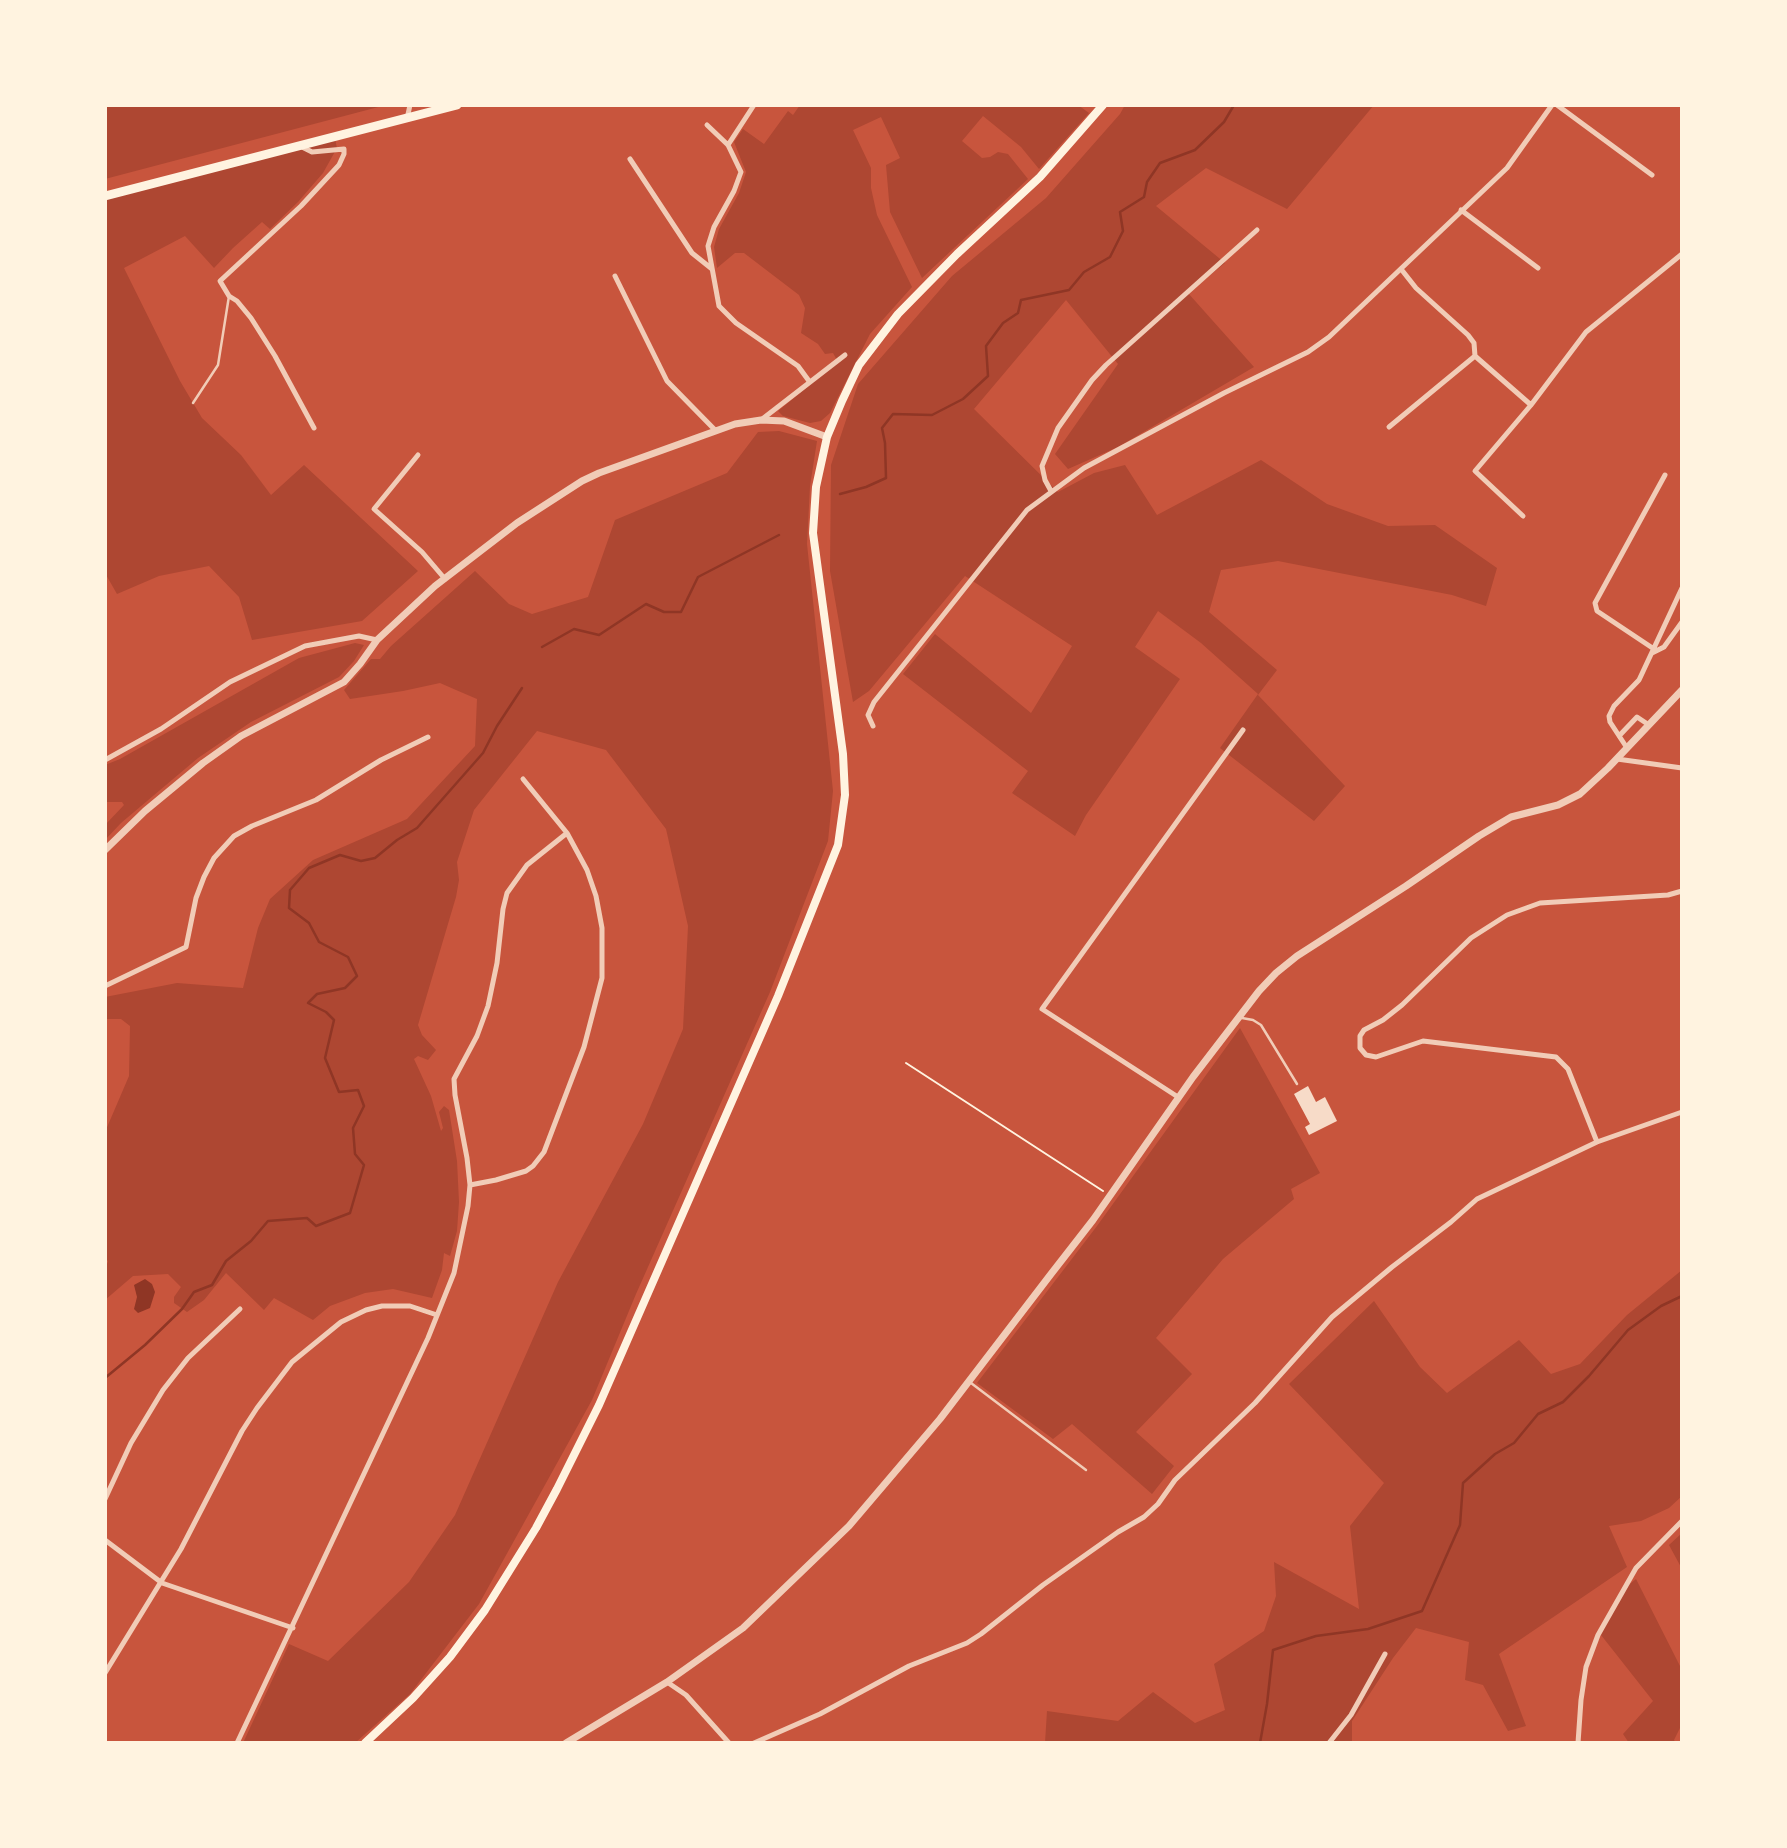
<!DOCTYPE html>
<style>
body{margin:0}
#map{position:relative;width:1787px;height:1848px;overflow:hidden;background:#c8553d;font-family:"Nunito Sans",sans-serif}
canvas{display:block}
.frame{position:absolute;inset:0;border:107px solid #fff3e0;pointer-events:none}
</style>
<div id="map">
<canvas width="1787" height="1848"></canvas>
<div class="frame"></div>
</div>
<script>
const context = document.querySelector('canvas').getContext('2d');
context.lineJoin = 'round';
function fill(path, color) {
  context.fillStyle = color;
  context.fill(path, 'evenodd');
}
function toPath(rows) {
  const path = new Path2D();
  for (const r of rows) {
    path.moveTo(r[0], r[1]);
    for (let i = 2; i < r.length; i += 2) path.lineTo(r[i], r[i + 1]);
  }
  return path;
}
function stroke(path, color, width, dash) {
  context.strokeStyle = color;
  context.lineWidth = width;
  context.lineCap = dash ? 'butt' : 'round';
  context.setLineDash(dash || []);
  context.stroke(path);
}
const green = toPath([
 [105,105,386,105,105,179],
 [800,105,1078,105,1089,113,1039,169,1021,147,983,116,962,141,982,158,990,157,998,152,1008,154,1028,179,922,278,890,212,886,165,900,158,881,117,853,130,871,168,871,188,877,215,912,287,870,334,830,413,821,421,810,423,783,416,778,411,838,362,833,353,825,354,818,344,801,333,805,308,799,295,744,253,735,253,717,268,714,247,719,229,739,193,746,172,734,142,743,129,764,144,788,111,793,115],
 [1125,105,1374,105,1287,209,1206,168,1156,206,1225,263,1188,293,1254,367,1118,447,1068,469,1055,454,1118,364,1066,300,974,409,1058,492,1094,473,1125,465,1157,515,1261,460,1327,504,1388,526,1435,525,1497,568,1486,606,1452,595,1278,561,1221,570,1209,612,1277,670,1258,695,1345,786,1314,821,1220,748,1258,694,1201,643,1158,611,1135,647,1180,679,1086,815,1075,836,1012,793,1028,771,903,674,935,634,1031,713,1072,646,965,576,869,691,853,702,830,571,831,465,858,384,952,276,1046,198,1120,114],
 [335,139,337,148,323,173,298,202,270,229,262,222,233,248,214,268,185,236,124,268,180,381,202,418,241,455,271,495,304,465,418,571,362,621,252,640,239,597,209,566,159,576,117,594,105,573,105,199],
 [779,431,817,441,810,486,807,544,833,791,828,841,770,992,636,1294,592,1400,479,1604,410,1694,355,1743,243,1743,289,1644,328,1661,409,1582,455,1515,558,1282,643,1124,683,1029,688,926,666,829,606,750,537,731,474,810,457,862,459,880,456,897,418,1025,422,1035,436,1050,428,1060,418,1056,414,1059,431,1096,441,1131,443,1128,439,1112,444,1106,449,1110,457,1161,459,1202,457,1231,450,1256,444,1253,442,1270,432,1298,393,1289,365,1293,330,1306,313,1320,274,1298,264,1310,226,1273,204,1300,187,1312,174,1303,174,1297,181,1287,168,1274,133,1276,105,1300,105,1270,108,1261,105,1258,105,1132,129,1076,130,1026,121,1019,105,1019,105,997,177,983,243,988,258,928,270,899,313,860,407,819,475,746,477,699,456,690,440,683,403,691,350,699,344,690,371,659,380,659,391,646,475,571,509,604,532,614,588,597,615,520,727,473,758,432],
 [355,643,364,645,354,661,339,677,251,722,198,758,121,823,105,840,105,825,124,805,122,802,107,802,105,798,105,765,120,759,299,658],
 [1240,1028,1320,1173,1291,1189,1294,1199,1223,1259,1156,1338,1192,1374,1136,1432,1174,1466,1152,1494,1072,1424,1053,1439,977,1383,1097,1226],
 [1682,1270,1682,1496,1669,1508,1641,1521,1609,1526,1627,1567,1499,1654,1526,1726,1508,1731,1483,1685,1465,1680,1469,1642,1416,1628,1393,1658,1352,1721,1352,1743,1045,1743,1047,1711,1118,1721,1153,1692,1195,1723,1225,1710,1214,1664,1264,1631,1276,1596,1274,1562,1359,1609,1350,1526,1384,1483,1289,1384,1374,1301,1420,1367,1447,1393,1519,1340,1551,1374,1580,1364,1627,1315],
 [1682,1533,1682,1569,1669,1545],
 [1636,1579,1682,1670,1682,1724,1674,1740,1676,1743,1629,1743,1623,1734,1653,1701,1601,1635,1620,1592]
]);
const water = toPath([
 [145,1279,152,1284,155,1292,150,1308,138,1313,134,1309,137,1297,134,1285]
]);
const stream = toPath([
 [840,494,866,487,886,478,885,443,882,428,893,414,932,415,963,399,988,376,986,346,1003,323,1018,313,1021,300,1069,290,1084,272,1110,257,1123,231,1120,212,1144,197,1147,182,1160,163,1195,150,1224,122,1234,105],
 [542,647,574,629,599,635,646,604,664,612,681,612,698,577,779,535],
 [105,1378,145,1345,182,1309,194,1292,212,1285,226,1261,251,1241,268,1221,307,1218,316,1226,350,1213,364,1165,355,1154,353,1128,364,1106,358,1090,339,1092,325,1058,334,1020,326,1012,308,1003,317,994,345,988,357,976,348,957,319,942,309,923,289,908,290,890,309,868,340,855,361,861,375,858,397,840,417,828,483,753,497,726,522,688],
 [1260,1743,1267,1704,1273,1650,1316,1636,1368,1629,1422,1611,1460,1525,1463,1483,1495,1454,1514,1443,1538,1414,1563,1402,1589,1376,1628,1330,1661,1306,1682,1296]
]);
const building = toPath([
 [1308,1086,1316,1102,1325,1097,1337,1121,1309,1135,1305,1127,1310,1124,1294,1094]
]);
const path = toPath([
 [906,1063,1103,1191]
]);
const service = toPath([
 [193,403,218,365,229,296],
 [1242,1018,1253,1020,1261,1025,1297,1084],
 [971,1383,1086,1470]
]);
const minor = toPath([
 [1557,105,1652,175],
 [407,119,410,105],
 [707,125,728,145,741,172,734,191,714,227,708,246,719,306,736,323,798,366,809,381],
 [728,145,754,105],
 [300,146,312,152,344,149,344,154,339,165,301,206,220,281,229,296,237,301,251,318,275,356,314,428],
 [630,159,692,253,712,269],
 [1461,210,1538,268],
 [1401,269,1416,288,1468,335,1474,343,1475,356,1531,405,1586,332,1682,254],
 [615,276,667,381,716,431],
 [761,420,845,355],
 [1389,427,1475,356],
 [418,455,374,509,422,552,445,579],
 [1051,491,1045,480,1042,466,1058,428,1092,380,1106,365,1257,230],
 [1523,516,1475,471,1531,405],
 [1654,649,1597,611,1595,603,1665,475],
 [1652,653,1664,647,1682,622],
 [873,726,868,715,874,702,1027,510,1084,468,1224,393,1308,352,1329,337,1507,168,1552,105],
 [1619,736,1637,717,1649,725],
 [1627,748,1610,722,1609,716,1614,706,1639,680,1682,588],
 [1617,759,1682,768],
 [105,760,161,729,230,682,305,646,359,636,377,640],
 [105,986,186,947,196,898,204,877,214,858,234,836,252,826,316,800,381,760,428,737],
 [1178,1097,1042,1009,1243,730],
 [1597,1142,1568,1069,1556,1057,1423,1041,1376,1057,1366,1055,1360,1048,1360,1036,1364,1030,1383,1020,1402,1005,1471,938,1507,915,1540,903,1668,895,1682,891],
 [470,1185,496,1180,526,1171,533,1166,544,1152,584,1047,602,978,602,928,596,896,587,870,567,833,523,779],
 [105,1499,131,1443,163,1390,188,1358,240,1309],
 [105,1540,162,1583,293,1628],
 [105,1673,181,1549,242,1431,257,1408,292,1362,341,1322,366,1310,382,1306,410,1306,437,1315],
 [667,1682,686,1695,729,1743],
 [237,1743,428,1338,454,1273,468,1206,470,1185,467,1158,455,1095,454,1079,477,1036,488,1006,497,963,503,909,507,893,527,865,567,833],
 [754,1743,820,1714,909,1666,967,1643,981,1634,1043,1585,1118,1532,1144,1517,1158,1504,1175,1480,1255,1403,1332,1317,1392,1267,1451,1222,1477,1199,1597,1142,1682,1112],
 [1329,1743,1351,1715,1385,1654],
 [1578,1743,1581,1700,1586,1667,1598,1635,1636,1568,1682,1521]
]);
const tertiary = toPath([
 [105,850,145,811,203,763,241,736,344,682,360,664,377,640,435,586,517,523,582,481,599,473,735,424,761,420,784,421,827,437],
 [566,1743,667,1682,743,1628,849,1526,940,1419,1051,1274,1093,1220,1193,1077,1259,991,1276,973,1297,956,1406,886,1479,836,1511,817,1558,805,1580,794,1608,768,1682,690]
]);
const secondary = toPath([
 [365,1743,413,1698,450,1657,485,1610,536,1528,557,1489,599,1405,778,996,838,845,845,795,843,754,813,533,816,487,827,437,842,401,859,365,898,314,957,254,1040,177,1103,105]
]);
const primary = toPath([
 [105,196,457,105]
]);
fill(green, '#ae4732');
fill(water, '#8f3625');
stroke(stream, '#8f3625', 2.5);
fill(building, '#f7dbc8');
stroke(path, '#fff3e0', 2);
stroke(service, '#f1ccb7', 2.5);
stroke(minor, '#f1ccb7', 5);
stroke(tertiary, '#f1ccb7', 7);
stroke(secondary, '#fff3e0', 8);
stroke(primary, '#fff3e0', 9);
</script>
